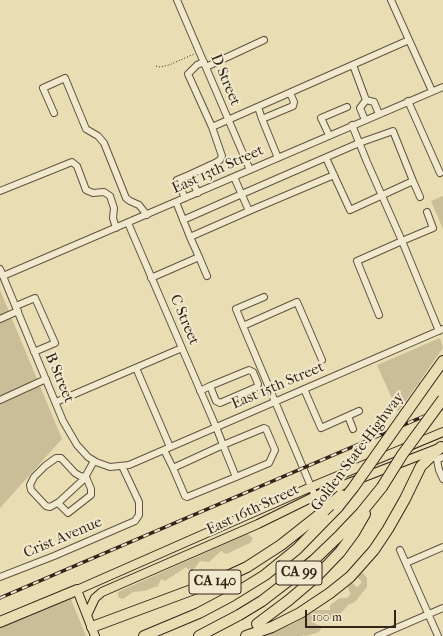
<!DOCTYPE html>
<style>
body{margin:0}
#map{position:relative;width:443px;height:636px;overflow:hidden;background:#e9ddb4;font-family:"IM FELL French Canon",serif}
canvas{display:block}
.scale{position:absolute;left:305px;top:610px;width:91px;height:18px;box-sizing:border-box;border:2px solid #342418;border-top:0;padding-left:5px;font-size:12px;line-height:14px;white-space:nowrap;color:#342418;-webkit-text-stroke:3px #f1e9ce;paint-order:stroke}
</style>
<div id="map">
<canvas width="443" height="636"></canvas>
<div class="scale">100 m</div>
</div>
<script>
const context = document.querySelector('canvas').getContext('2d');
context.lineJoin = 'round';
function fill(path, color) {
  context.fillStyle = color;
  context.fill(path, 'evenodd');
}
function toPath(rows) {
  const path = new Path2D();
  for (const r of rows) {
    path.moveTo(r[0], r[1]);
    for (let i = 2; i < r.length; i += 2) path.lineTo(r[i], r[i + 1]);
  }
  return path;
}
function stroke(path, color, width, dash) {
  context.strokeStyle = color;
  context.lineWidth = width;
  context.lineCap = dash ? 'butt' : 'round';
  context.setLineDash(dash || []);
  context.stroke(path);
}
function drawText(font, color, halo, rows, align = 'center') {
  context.font = font + ' "IM FELL French Canon",serif';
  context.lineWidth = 4;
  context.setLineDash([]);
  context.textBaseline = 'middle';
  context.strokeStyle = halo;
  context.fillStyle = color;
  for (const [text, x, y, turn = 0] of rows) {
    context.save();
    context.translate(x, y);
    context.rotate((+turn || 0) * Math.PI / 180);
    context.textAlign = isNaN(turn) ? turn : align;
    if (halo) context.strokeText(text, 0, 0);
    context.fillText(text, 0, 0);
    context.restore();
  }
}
const green = toPath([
 [443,196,443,229,431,201],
 [0,290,62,439,0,508],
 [440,338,443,348,398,412,377,365],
 [247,534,253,538,250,543,226,554,221,551,209,562,200,561,195,568,189,570,186,567,165,581,161,579,158,586,144,591,133,592,123,599,118,597,118,592],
 [362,572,367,578,367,587,354,603,349,604,341,613,324,622,319,620,314,624,320,625,322,627,319,632,306,636,303,635,303,636,264,636,295,623,316,610,330,610,330,605,340,598,347,598,351,594,349,591,348,586,352,583,357,587,362,582,357,577],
 [71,599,86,636,0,636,0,628]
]);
const path = toPath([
 [156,66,160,67,169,65,194,54]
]);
const minor = toPath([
 [177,0,250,170],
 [391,0,432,91],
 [353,65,366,100],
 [206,67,264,40],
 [408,101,440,173],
 [258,107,262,119,293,106,294,102,290,93],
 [54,113,43,88,65,78,86,129,98,136,104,143,126,198,130,201,139,205,147,215],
 [262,119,278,158],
 [365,120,360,108,366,100,374,102,379,114],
 [352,125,367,162,402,241,357,261,379,315],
 [212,127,409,40],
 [329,135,321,118,347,107],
 [189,175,215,163,220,160,222,156,212,127,188,74,197,65,204,62],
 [234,177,249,211,334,175],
 [413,181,420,197],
 [0,191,72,162,77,166,86,190,93,193,104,192,110,196,114,208,113,218,116,228],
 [185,198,177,180,189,175,198,193],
 [176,202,190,237,249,211],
 [427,212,433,228,402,241,439,331],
 [183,220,242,194,359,143,393,131,413,181,350,210,326,158],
 [128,223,216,427,220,437,223,445,236,477,269,463,275,450,266,429,264,428,223,445,173,468,185,496,187,497,236,477],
 [199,257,207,276],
 [0,269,63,421,77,445,88,457,96,462,110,467,129,465,443,329],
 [3,276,443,87],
 [151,278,199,257,190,237],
 [16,306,35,298,55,343,34,352],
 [0,319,18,311],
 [243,326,236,309,264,297],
 [136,368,170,447],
 [304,389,321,428,359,411],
 [200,391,210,386,249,370,253,372,258,384,257,387,220,403,216,401,210,386],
 [0,400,46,379],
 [56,402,182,348],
 [348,416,353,429],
 [164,450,173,468],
 [443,457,437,460,439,470,443,479],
 [86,477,91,489,91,495,68,513,60,505,59,502,84,479,94,461],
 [315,496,243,326,297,302,322,360],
 [59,502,50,507,46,506,31,490,30,485,34,477,45,466,56,458,61,458,75,473,80,476,86,477],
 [400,550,438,636],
 [406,563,443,547],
 [0,577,54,556,135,521,139,515,139,502,122,466],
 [378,636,443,608]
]);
const major = toPath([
 [87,615,95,598,102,592,258,524,315,496,439,448],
 [95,636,77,590,311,487,443,432]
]);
const highway = toPath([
 [425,386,443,361],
 [0,622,77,590],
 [257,624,289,600,316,577,340,552,354,533,365,514],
 [92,627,221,579,247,567,281,545,324,511],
 [144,636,199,613,231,596,265,575,297,549,338,507],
 [199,636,239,615,262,601,292,578,314,560,340,535,361,513,382,487],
 [246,636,272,627,300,613,330,593,350,577,374,550,388,529,405,499,421,466,441,447]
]);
const rail = toPath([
 [0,598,443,408]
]);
const highwayBridge = toPath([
 [382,487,402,455,443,399],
 [338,507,353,488,425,386],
 [324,511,341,495]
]);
const shields = [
 [299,573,46],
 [215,582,52]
];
const shieldNames = [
 ["CA 99",299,573],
 ["CA 140",215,582]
];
const streetNames = [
 ["D Street",225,80,67],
 ["East 13th Street",218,170,-24],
 ["C Street",184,320,67],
 ["B Street",59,378,67],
 ["East 15th Street",278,386,-23],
 ["Golden State Highway",358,452,-53],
 ["East 16th Street",253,510,-25],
 ["Crist Avenue",63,538,-23]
];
fill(green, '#cabe99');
stroke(minor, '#61523f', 8);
stroke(major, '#342418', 10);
stroke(highway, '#342418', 12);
stroke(path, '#342418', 1, [1, 2]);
stroke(minor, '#f1e9ce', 6);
stroke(major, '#e9ddb4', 8);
stroke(highway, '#e9ddb4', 10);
stroke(rail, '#342418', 3.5);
stroke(rail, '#f1e9ce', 2, [6]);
stroke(highwayBridge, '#342418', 12, []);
stroke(highwayBridge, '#e9ddb4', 10);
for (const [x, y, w] of shields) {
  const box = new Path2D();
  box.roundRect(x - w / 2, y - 12, w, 24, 3);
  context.fillStyle = '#f1e9ce';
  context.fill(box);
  stroke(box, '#342418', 1);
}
drawText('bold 14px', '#342418', null, shieldNames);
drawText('15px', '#342418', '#f1e9ce', streetNames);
</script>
